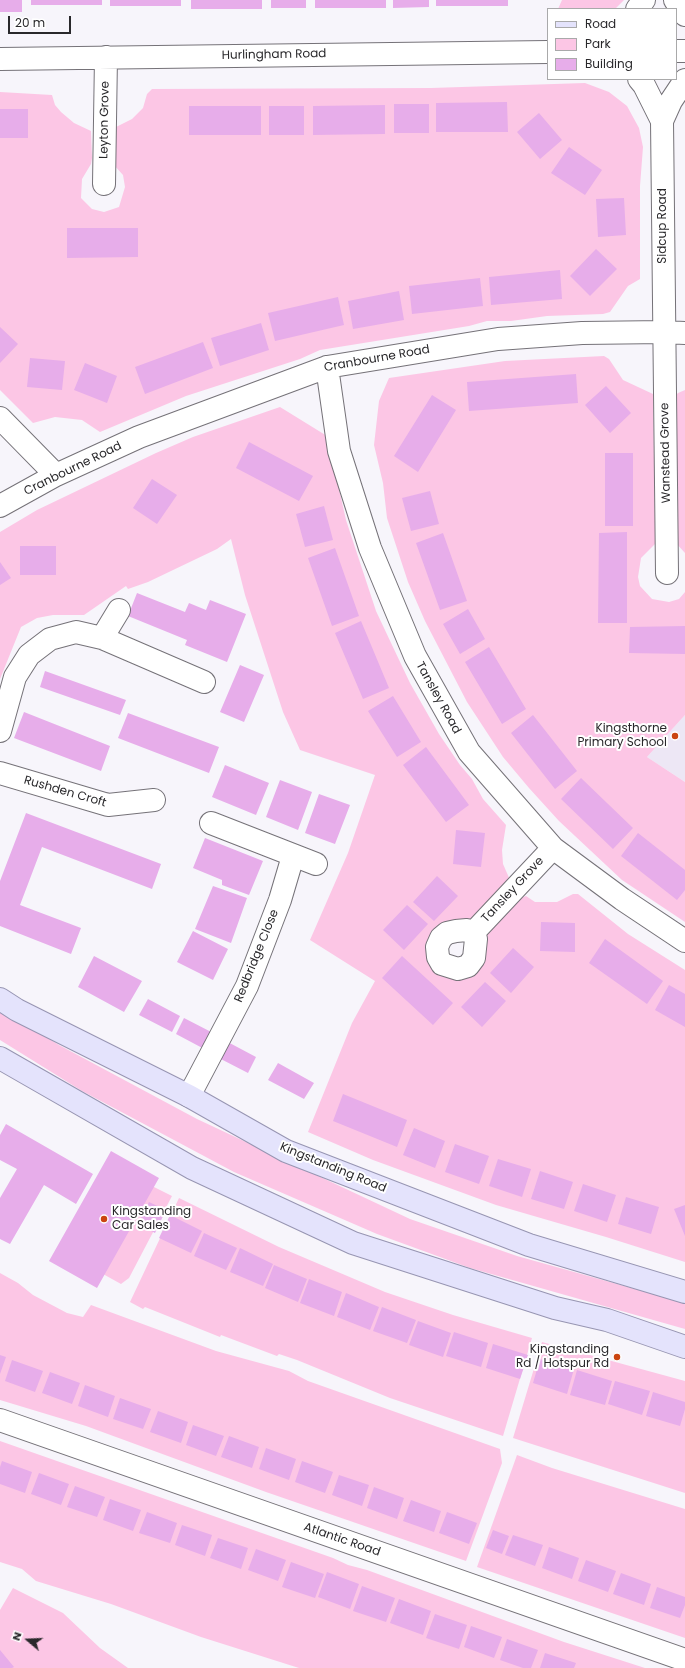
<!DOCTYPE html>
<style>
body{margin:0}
#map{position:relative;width:685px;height:1668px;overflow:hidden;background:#f7f5fb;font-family:Poppins,sans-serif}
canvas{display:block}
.legend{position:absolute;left:547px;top:8px;width:130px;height:72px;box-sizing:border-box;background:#fff;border:1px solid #a9a9aa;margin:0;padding:5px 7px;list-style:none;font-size:12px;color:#29282b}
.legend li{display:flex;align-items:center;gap:8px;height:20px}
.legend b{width:20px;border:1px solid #a9a9aa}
.north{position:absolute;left:8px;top:1620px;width:40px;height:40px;-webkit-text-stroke:3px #fff;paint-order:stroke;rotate:289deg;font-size:11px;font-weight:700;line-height:16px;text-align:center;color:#29282b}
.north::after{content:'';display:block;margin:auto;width:14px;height:18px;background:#29282b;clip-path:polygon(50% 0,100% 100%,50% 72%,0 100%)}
.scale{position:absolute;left:8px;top:16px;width:63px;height:18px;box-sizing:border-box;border:2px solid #29282b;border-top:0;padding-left:5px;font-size:12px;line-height:14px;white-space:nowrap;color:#29282b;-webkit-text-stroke:3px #fff;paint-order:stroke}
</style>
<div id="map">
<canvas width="685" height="1668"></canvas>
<ul class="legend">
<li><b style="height:5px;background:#e4e3fc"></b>Road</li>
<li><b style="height:11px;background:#fcc6e5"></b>Park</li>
<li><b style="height:11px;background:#e7adea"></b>Building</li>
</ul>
<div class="north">N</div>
<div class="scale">20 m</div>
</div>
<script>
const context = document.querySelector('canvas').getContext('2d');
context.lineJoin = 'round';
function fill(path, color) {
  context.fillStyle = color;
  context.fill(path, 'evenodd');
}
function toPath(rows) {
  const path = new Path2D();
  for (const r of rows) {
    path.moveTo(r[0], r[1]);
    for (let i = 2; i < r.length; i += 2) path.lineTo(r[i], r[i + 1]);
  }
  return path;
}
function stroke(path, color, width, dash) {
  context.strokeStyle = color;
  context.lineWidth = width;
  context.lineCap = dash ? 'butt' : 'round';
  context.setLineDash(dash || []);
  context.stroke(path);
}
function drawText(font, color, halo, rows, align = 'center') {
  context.font = font + ' Poppins,sans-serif';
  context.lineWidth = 4;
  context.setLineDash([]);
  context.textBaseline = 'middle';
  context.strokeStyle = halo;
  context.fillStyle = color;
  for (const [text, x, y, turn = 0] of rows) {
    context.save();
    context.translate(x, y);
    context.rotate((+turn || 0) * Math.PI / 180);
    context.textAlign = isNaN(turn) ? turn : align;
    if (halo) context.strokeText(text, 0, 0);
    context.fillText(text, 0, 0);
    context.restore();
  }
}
const built = toPath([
 [685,715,685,782,647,757]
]);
const green = toPath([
 [562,0,624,0,615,9,558,9],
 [585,83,609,92,627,106,639,128,643,147,640,186,640,279,628,286,610,312,603,314,547,316,511,321,487,321,469,326,320,350,300,359,186,396,100,432,82,420,55,417,33,423,0,390,0,92,52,95,55,105,61,112,74,123,91,131,92,158,91,164,82,179,81,198,92,209,104,212,119,207,125,187,123,175,113,164,112,129,132,119,143,108,147,94,152,89,431,88],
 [604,356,609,359,623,380,653,394,655,525,658,541,641,558,638,577,640,586,652,599,669,602,679,599,685,592,685,715,647,757,685,782,685,922,622,880,559,821,529,788,503,757,467,702,425,621,408,582,387,518,383,483,374,445,379,401,389,378,505,361],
 [685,390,685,553,675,542,673,398,678,393],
 [280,407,327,436,346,520,376,611,392,645,410,683,439,734,460,765,472,779,483,799,506,825,502,850,503,864,510,880,467,925,438,929,450,975,480,938,521,898,526,896,535,902,557,902,573,894,578,894,628,934,685,970,685,1262,606,1237,496,1205,373,1160,308,1132,352,1023,375,981,310,940,348,853,375,775,300,750,283,712,245,595,231,539,217,549,148,582,128,589,126,586,84,615,53,615,37,618,21,627,0,679,0,532,37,510,156,453,193,437],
 [0,1009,59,1045,197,1119,410,1219,517,1256,685,1303,685,1329,470,1268,377,1234,234,1172,82,1091,0,1040],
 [152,1186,172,1196,129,1278,121,1284,103,1274],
 [179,1198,279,1247,385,1292,453,1315,532,1338,503,1436,390,1398,297,1360,279,1354,277,1356,221,1335,220,1337,145,1307,143,1309,130,1302],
 [0,1273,18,1283,33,1295,67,1313,83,1317,91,1305,216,1351,289,1371,308,1381,500,1449,502,1463,466,1561,266,1492,86,1426,0,1400],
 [542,1342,685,1381,685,1493,513,1438],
 [0,1441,333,1558,348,1565,367,1570,564,1642,645,1668,299,1668,201,1637,111,1604,36,1581,22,1569,0,1562],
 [517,1455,552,1468,685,1509,685,1638,477,1567],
 [13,1588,63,1613,100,1648,128,1668,0,1668,0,1610]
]);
const building = toPath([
 [0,0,22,0,22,12,0,12],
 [31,0,102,0,102,5,31,5],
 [110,0,181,0,181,6,110,6],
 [191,0,262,0,262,9,191,9],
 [271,0,306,0,306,8,271,8],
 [315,0,386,0,386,8,315,8],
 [393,0,429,0,429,7,393,8],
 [436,0,508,0,508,6,436,6],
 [507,102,508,132,436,132,436,103],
 [394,104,429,104,429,133,394,133],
 [385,105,385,134,313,135,313,106],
 [189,106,261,106,261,135,189,135],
 [269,106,304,106,304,135,269,135],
 [0,109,28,109,28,138,0,138],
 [539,113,562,140,540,159,517,132],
 [569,147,602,170,585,195,551,173],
 [624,198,626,235,598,237,596,199],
 [67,228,138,228,138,257,67,258],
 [596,249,617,269,590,296,570,276],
 [560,270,562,299,491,305,489,277],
 [480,278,483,306,412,314,409,286],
 [399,291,404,320,353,329,348,301],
 [338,297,344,325,275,341,268,313],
 [261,323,269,350,220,366,211,338],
 [0,327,18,344,0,363],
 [203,342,213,368,145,394,135,367],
 [30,358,65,361,62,390,27,387],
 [85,363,117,376,107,403,74,390],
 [576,374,578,403,469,411,467,382],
 [606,386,631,413,610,433,585,405],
 [432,395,456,410,418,472,394,456],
 [249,442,313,476,299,501,236,468],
 [605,453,633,453,633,526,605,526],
 [152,479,177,495,157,524,133,508],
 [430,491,439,524,411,531,402,498],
 [324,506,333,540,305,547,296,514],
 [627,532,627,623,598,623,599,533],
 [443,533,467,601,440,610,416,543],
 [20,546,56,546,56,575,20,575],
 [335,548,359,616,332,626,308,558],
 [0,562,11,578,0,585],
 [137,593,185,612,189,603,206,610,210,600,246,614,227,662,185,645,187,640,128,616],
 [468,609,485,639,460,654,443,624],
 [361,621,389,688,363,699,335,633],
 [685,626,685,654,629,653,630,627],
 [489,647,526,709,502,724,465,662],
 [240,665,264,675,244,722,220,712],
 [45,671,126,700,120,715,40,687],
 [393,696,421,742,397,757,368,711],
 [24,712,110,746,101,771,14,738],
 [128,713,219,747,209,773,118,738],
 [533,715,577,771,555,789,511,733],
 [426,747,469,805,446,822,403,765],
 [225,765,269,783,256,815,212,797],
 [581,778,633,828,613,849,561,799],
 [280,780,312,792,298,830,266,817],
 [319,794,350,805,335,844,305,833],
 [26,813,161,864,152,889,42,847,20,905,81,928,71,954,0,926,0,881],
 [456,830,485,833,481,867,453,864],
 [638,833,685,870,685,890,677,900,621,856],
 [205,838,263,861,249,895,222,885,222,880,193,868],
 [437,876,458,896,434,921,413,902],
 [213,886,247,898,231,943,195,929],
 [407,905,428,924,404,950,383,930],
 [541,922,575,923,575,952,540,951],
 [193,931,228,949,213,980,177,962],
 [605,939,663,981,647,1004,589,963],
 [513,948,534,967,511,993,490,973],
 [94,956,142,981,124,1012,78,987],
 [402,956,453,1003,433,1025,382,978],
 [485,982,506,1001,482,1027,461,1007],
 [669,985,685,994,685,1027,655,1010],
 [148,999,180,1016,172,1032,139,1015],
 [184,1018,217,1035,208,1051,176,1034],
 [224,1040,256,1057,248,1073,215,1056],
 [278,1063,314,1083,304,1099,268,1080],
 [343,1094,407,1120,397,1147,333,1121],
 [6,1124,93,1174,76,1204,44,1185,10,1244,0,1239,0,1198,17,1169,0,1160,0,1135],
 [414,1128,445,1141,435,1168,403,1155],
 [455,1144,489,1156,479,1184,445,1172],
 [111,1151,159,1178,97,1288,49,1261],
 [498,1159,531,1169,522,1197,489,1186],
 [540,1171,573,1182,564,1209,531,1199],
 [583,1184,616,1195,607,1222,574,1211],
 [626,1197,659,1207,651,1234,618,1224],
 [149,1202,166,1210,155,1233,138,1224],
 [685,1205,685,1236,674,1209],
 [170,1215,202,1231,191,1253,159,1238],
 [204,1233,237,1248,226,1270,194,1256],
 [240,1248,273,1264,263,1286,230,1272],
 [274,1265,307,1279,298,1302,265,1288],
 [309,1279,342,1292,334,1316,300,1303],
 [346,1293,379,1307,370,1330,337,1317],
 [382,1307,416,1320,407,1343,373,1331],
 [418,1321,451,1333,443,1357,409,1345],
 [454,1332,488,1343,481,1367,446,1356],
 [493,1344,528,1355,520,1379,486,1368],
 [0,1355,6,1357,0,1374],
 [540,1359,574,1369,567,1394,533,1383],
 [12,1360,43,1371,35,1392,5,1381],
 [577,1370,612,1381,605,1405,570,1395],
 [50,1372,80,1383,72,1404,42,1393],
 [615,1381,650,1391,642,1415,608,1404],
 [85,1385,115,1396,108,1417,78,1406],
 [653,1392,685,1402,685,1409,680,1426,646,1416],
 [120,1398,151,1409,143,1429,113,1419],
 [158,1411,188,1422,181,1443,150,1432],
 [193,1425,224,1436,216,1456,186,1445],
 [229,1436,259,1447,252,1468,221,1457],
 [266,1448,296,1459,289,1480,259,1469],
 [2,1461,32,1472,25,1493,0,1484,0,1467],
 [302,1461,333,1472,325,1493,295,1482],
 [39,1473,69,1484,61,1505,31,1494],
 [339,1475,369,1485,362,1506,332,1495],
 [75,1486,105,1497,97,1517,67,1507],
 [374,1487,404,1498,397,1519,367,1508],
 [110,1499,141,1510,133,1531,103,1520],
 [411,1500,441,1511,434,1532,403,1521],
 [147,1512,177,1523,170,1543,139,1533],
 [447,1512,477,1523,469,1544,439,1533],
 [182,1525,212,1535,205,1556,175,1545],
 [493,1530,509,1536,502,1554,486,1548],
 [513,1535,543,1545,535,1566,505,1555],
 [218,1538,248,1548,241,1569,210,1558],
 [549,1547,579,1558,572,1579,542,1568],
 [256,1549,286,1560,278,1581,248,1570],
 [586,1560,616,1571,608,1592,578,1581],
 [291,1562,324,1574,315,1598,282,1587],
 [327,1572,359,1584,350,1609,318,1597],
 [621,1573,651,1584,644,1605,613,1594],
 [362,1586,395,1598,386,1622,353,1611],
 [657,1587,685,1597,685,1605,680,1618,650,1608],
 [399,1599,431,1611,423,1635,390,1623],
 [435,1614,467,1625,459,1649,426,1638],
 [471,1626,502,1637,494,1658,464,1647],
 [507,1639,538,1650,531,1668,523,1668,500,1660],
 [0,1650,14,1667,12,1668,0,1668],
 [545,1653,576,1663,574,1668,540,1668]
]);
const minor = toPath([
 [675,0,685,15],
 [637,9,644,0],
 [676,51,685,51],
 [0,59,548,52],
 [639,79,644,85,662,121,667,573],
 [662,121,671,101,685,80],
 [104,184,106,57],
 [327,367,339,451,370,548,415,656,469,752,553,848,622,899,685,941],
 [0,418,56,475],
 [0,506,56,475,139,437,327,367,498,339,582,333,664,332,685,333],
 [102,638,119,610],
 [0,731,15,677,29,655,50,639,76,632,102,638,204,682],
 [0,773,108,805,154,800],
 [211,823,316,864],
 [474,932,476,939,474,958,468,966,458,969,442,964,438,957,437,947,441,938,447,933,456,931,467,930,474,932,553,848],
 [189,1096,247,986,280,900,293,856],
 [0,1420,685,1660]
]);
const major = toPath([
 [0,999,17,1010,189,1096,286,1151,529,1245,685,1292],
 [0,1058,192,1168,353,1243,555,1308,607,1320,685,1347]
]);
const markers = [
 [675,736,4,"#cb4410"],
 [104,1219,4,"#cb4410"],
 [617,1357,4,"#cb4410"]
];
const streetNames = [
 ["Hurlingham Road",274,55,-1],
 ["Leyton Grove",105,120,-89],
 ["Sidcup Road",663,226,-90],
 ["Cranbourne Road",377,359,-10],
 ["Wanstead Grove",666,453,-91],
 ["Cranbourne Road",73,469,-26],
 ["Tansley Road",438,698,61],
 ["Rushden Croft",65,792,16],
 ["Tansley Grove",513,890,-47],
 ["Redbridge Close",257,956,-68],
 ["Kingstanding Road",333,1168,22],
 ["Atlantic Road",342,1540,19]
];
const poiNames = [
 ["Kingsthorne",667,729],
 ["Primary School",667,743],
 ["Kingstanding",112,1212,"left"],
 ["Car Sales",112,1226,"left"],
 ["Kingstanding",609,1350],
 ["Rd / Hotspur Rd",609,1364]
];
fill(built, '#ede7f5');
fill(green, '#fcc6e5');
fill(building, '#e7adea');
stroke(minor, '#757278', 24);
stroke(major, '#9795b2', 24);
stroke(minor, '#fff', 22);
stroke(major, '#e4e3fc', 22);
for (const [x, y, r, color] of markers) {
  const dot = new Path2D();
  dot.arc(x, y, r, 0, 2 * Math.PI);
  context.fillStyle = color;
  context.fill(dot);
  stroke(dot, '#fff', 1.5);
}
drawText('12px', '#29282b', '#fff', streetNames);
drawText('12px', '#29282b', '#fff', poiNames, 'right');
</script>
